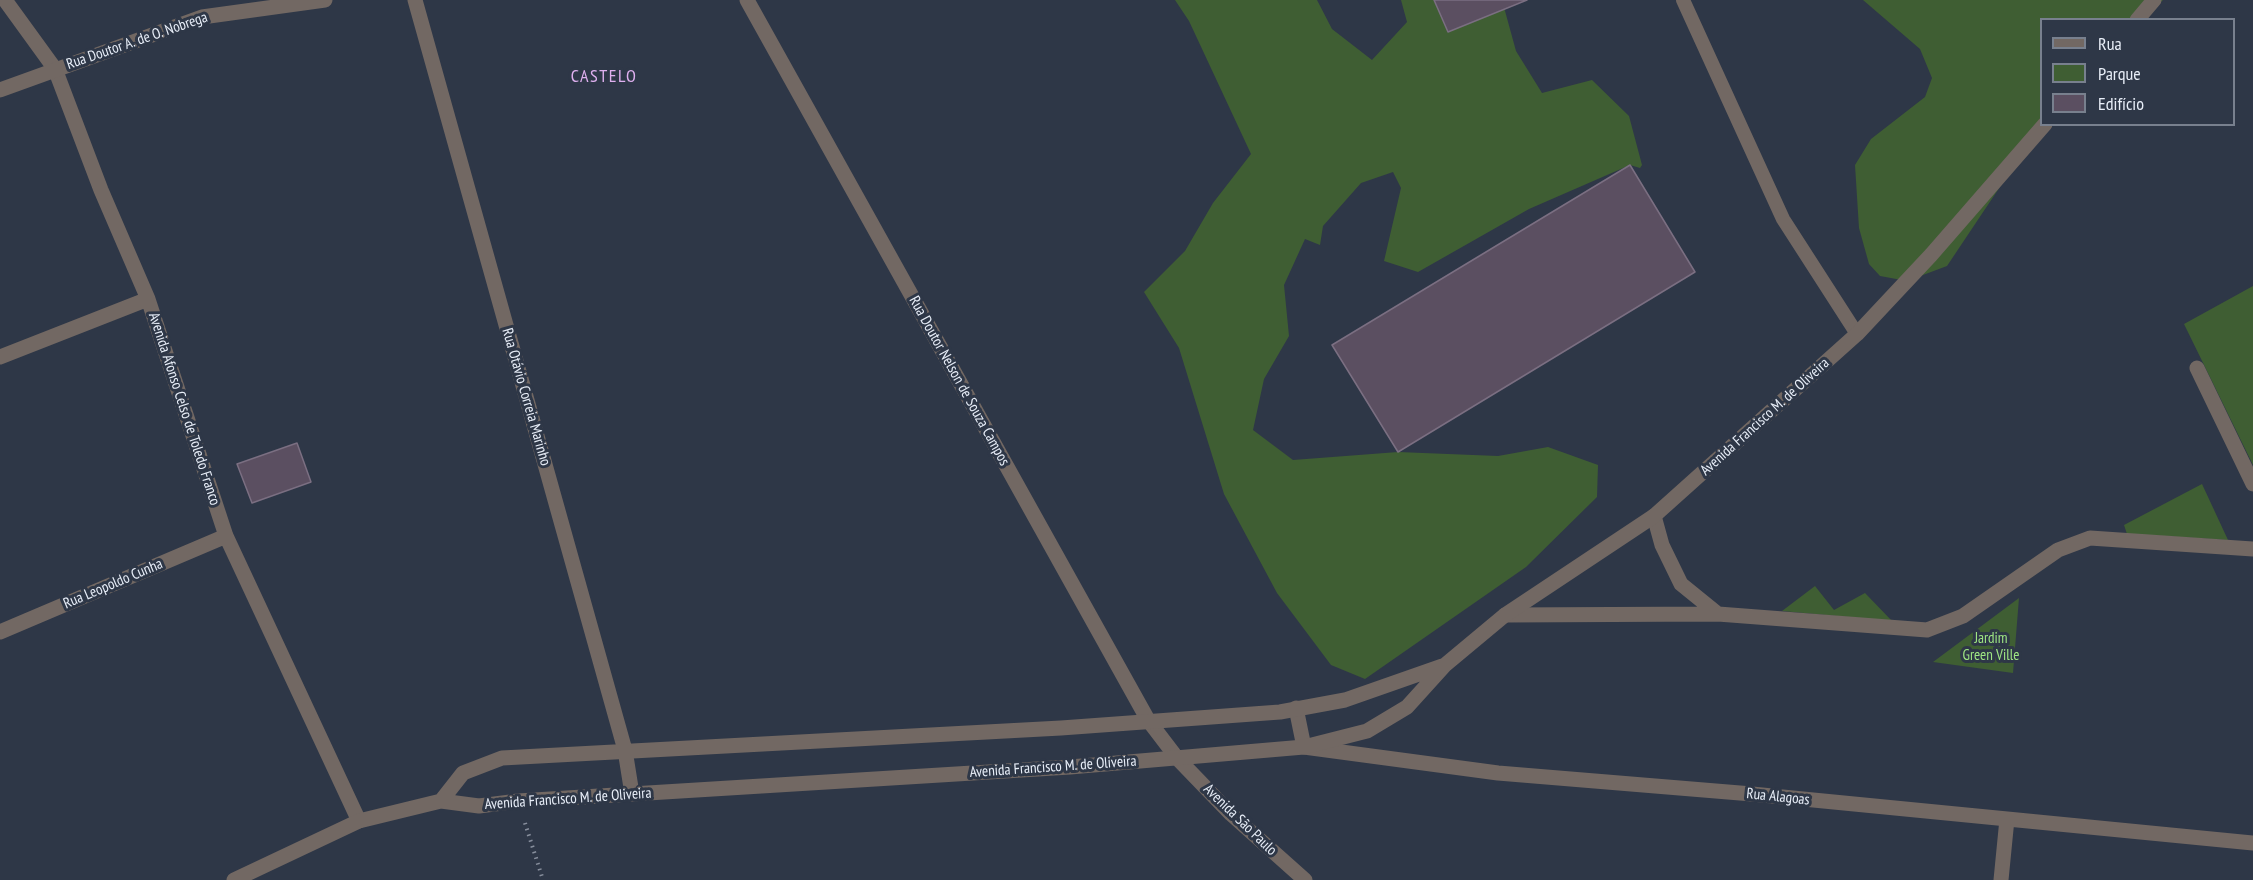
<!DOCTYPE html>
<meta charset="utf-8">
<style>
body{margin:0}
#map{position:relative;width:2253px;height:880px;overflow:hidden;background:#2e3747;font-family:"PT Sans Narrow",sans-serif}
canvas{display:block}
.legend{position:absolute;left:2040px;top:18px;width:195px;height:108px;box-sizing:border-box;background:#2e3747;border:2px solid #78808e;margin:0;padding:8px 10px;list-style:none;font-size:18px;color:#e8eef8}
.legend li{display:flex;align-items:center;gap:12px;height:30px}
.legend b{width:30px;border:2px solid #78808e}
</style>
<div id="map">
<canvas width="2253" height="880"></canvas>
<ul class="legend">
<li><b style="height:8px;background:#726863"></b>Rua</li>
<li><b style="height:16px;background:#3f5e33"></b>Parque</li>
<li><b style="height:16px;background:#5b4f61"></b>Edifício</li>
</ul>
</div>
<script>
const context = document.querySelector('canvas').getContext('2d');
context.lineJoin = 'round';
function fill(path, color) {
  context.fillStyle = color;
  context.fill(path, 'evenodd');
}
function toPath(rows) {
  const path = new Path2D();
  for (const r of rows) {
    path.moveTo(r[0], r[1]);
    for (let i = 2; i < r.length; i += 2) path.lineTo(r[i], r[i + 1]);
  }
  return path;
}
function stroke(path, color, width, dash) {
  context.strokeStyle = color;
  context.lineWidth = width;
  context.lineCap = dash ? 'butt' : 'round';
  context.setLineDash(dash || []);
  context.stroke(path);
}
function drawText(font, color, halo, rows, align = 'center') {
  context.font = font + ' "PT Sans Narrow",sans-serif';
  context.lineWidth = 6;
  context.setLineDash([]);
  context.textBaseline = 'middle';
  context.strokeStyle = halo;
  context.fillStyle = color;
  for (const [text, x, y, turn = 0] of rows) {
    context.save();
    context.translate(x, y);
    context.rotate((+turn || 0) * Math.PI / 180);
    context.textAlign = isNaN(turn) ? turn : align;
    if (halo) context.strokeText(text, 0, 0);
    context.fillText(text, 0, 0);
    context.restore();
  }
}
const green = toPath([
 [1175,0,1317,0,1332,29,1372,60,1407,22,1401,0,1502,0,1516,51,1542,93,1592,80,1629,116,1642,165,1640,168,1630,165,1529,209,1418,272,1384,261,1401,188,1393,172,1361,183,1323,226,1320,245,1305,239,1284,285,1289,336,1264,379,1253,430,1293,460,1398,452,1498,456,1548,447,1598,465,1597,497,1526,567,1365,679,1331,665,1277,593,1224,494,1179,348,1144,292,1185,251,1213,203,1251,154,1189,21],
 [1863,0,2163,0,2143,19,2042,20,2042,124,1947,266,1907,281,1880,276,1869,264,1859,228,1855,165,1871,139,1925,97,1932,78,1920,49],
 [2253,286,2253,465,2184,324],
 [2202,484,2228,540,2127,534,2124,525],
 [1815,586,1834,610,1865,593,1892,621,1782,611],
 [2019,598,2013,673,1933,662]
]);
const building = toPath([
 [1434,0,1527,0,1448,32,1434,0],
 [1630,165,1695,272,1398,452,1332,345,1630,165],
 [297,443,311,482,252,503,237,464,297,443]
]);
const path = toPath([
 [525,823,543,880]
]);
const service = toPath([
 [1683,0,1783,219,1857,334]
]);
const minor = toPath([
 [5,0,55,69,101,190,148,299,226,536,359,821],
 [747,0,1148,720,1177,758,1231,814,1305,880],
 [0,357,148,299],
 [2197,368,2253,484],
 [1654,516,1662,545,1681,584,1718,614],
 [1505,615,1718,614,1927,630,1963,616,2058,550,2090,538,2253,549],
 [0,632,226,536],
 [1296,708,1304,747,1498,773,1752,794,2253,843],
 [2001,880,2007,819]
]);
const tertiary = toPath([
 [415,0,625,750,632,794],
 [2137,20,2154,0],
 [0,90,202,17,325,0],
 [441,801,463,773,502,758,1061,728,1280,712,1345,700,1442,666],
 [234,880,359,821,441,801,479,806,518,801,1070,767,1304,747,1367,731,1407,707,1445,665,1505,615,1654,516,1857,334,1931,255,2045,124]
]);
const streetNames = [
 ["Rua Doutor A. de O. Nobrega",137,41,-19],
 ["Rua Doutor Nelson de Souza Campos",959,381,61],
 ["Rua Otávio Correia Marinho",526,397,74],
 ["Avenida Afonso Celso de Toledo Franco",184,409,72],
 ["Avenida Francisco M. de Oliveira",1765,417,-42],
 ["Rua Leopoldo Cunha",113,584,-23],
 ["Avenida Francisco M. de Oliveira",1053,767,-4],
 ["Rua Alagoas",1778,797,6],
 ["Avenida Francisco M. de Oliveira",568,799,-4],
 ["Avenida São Paulo",1240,820,44]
];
const parkNames = [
 ["Jardim",1991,639],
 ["Green Ville",1991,656]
];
const quarterNames = [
 ["CASTELO",604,77]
];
fill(green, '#3f5e33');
fill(building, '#5b4f61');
stroke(building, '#7b6f82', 1.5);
stroke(path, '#878e9c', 4, [1.5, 4.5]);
stroke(service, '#726863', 14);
stroke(minor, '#726863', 15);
stroke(tertiary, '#726863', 15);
drawText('15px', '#e8eef8', '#2e3747', streetNames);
drawText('15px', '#9ee583', '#2e3747', parkNames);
context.letterSpacing = '1.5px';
drawText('18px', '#dfb0ef', '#2e3747', quarterNames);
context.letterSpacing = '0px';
</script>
